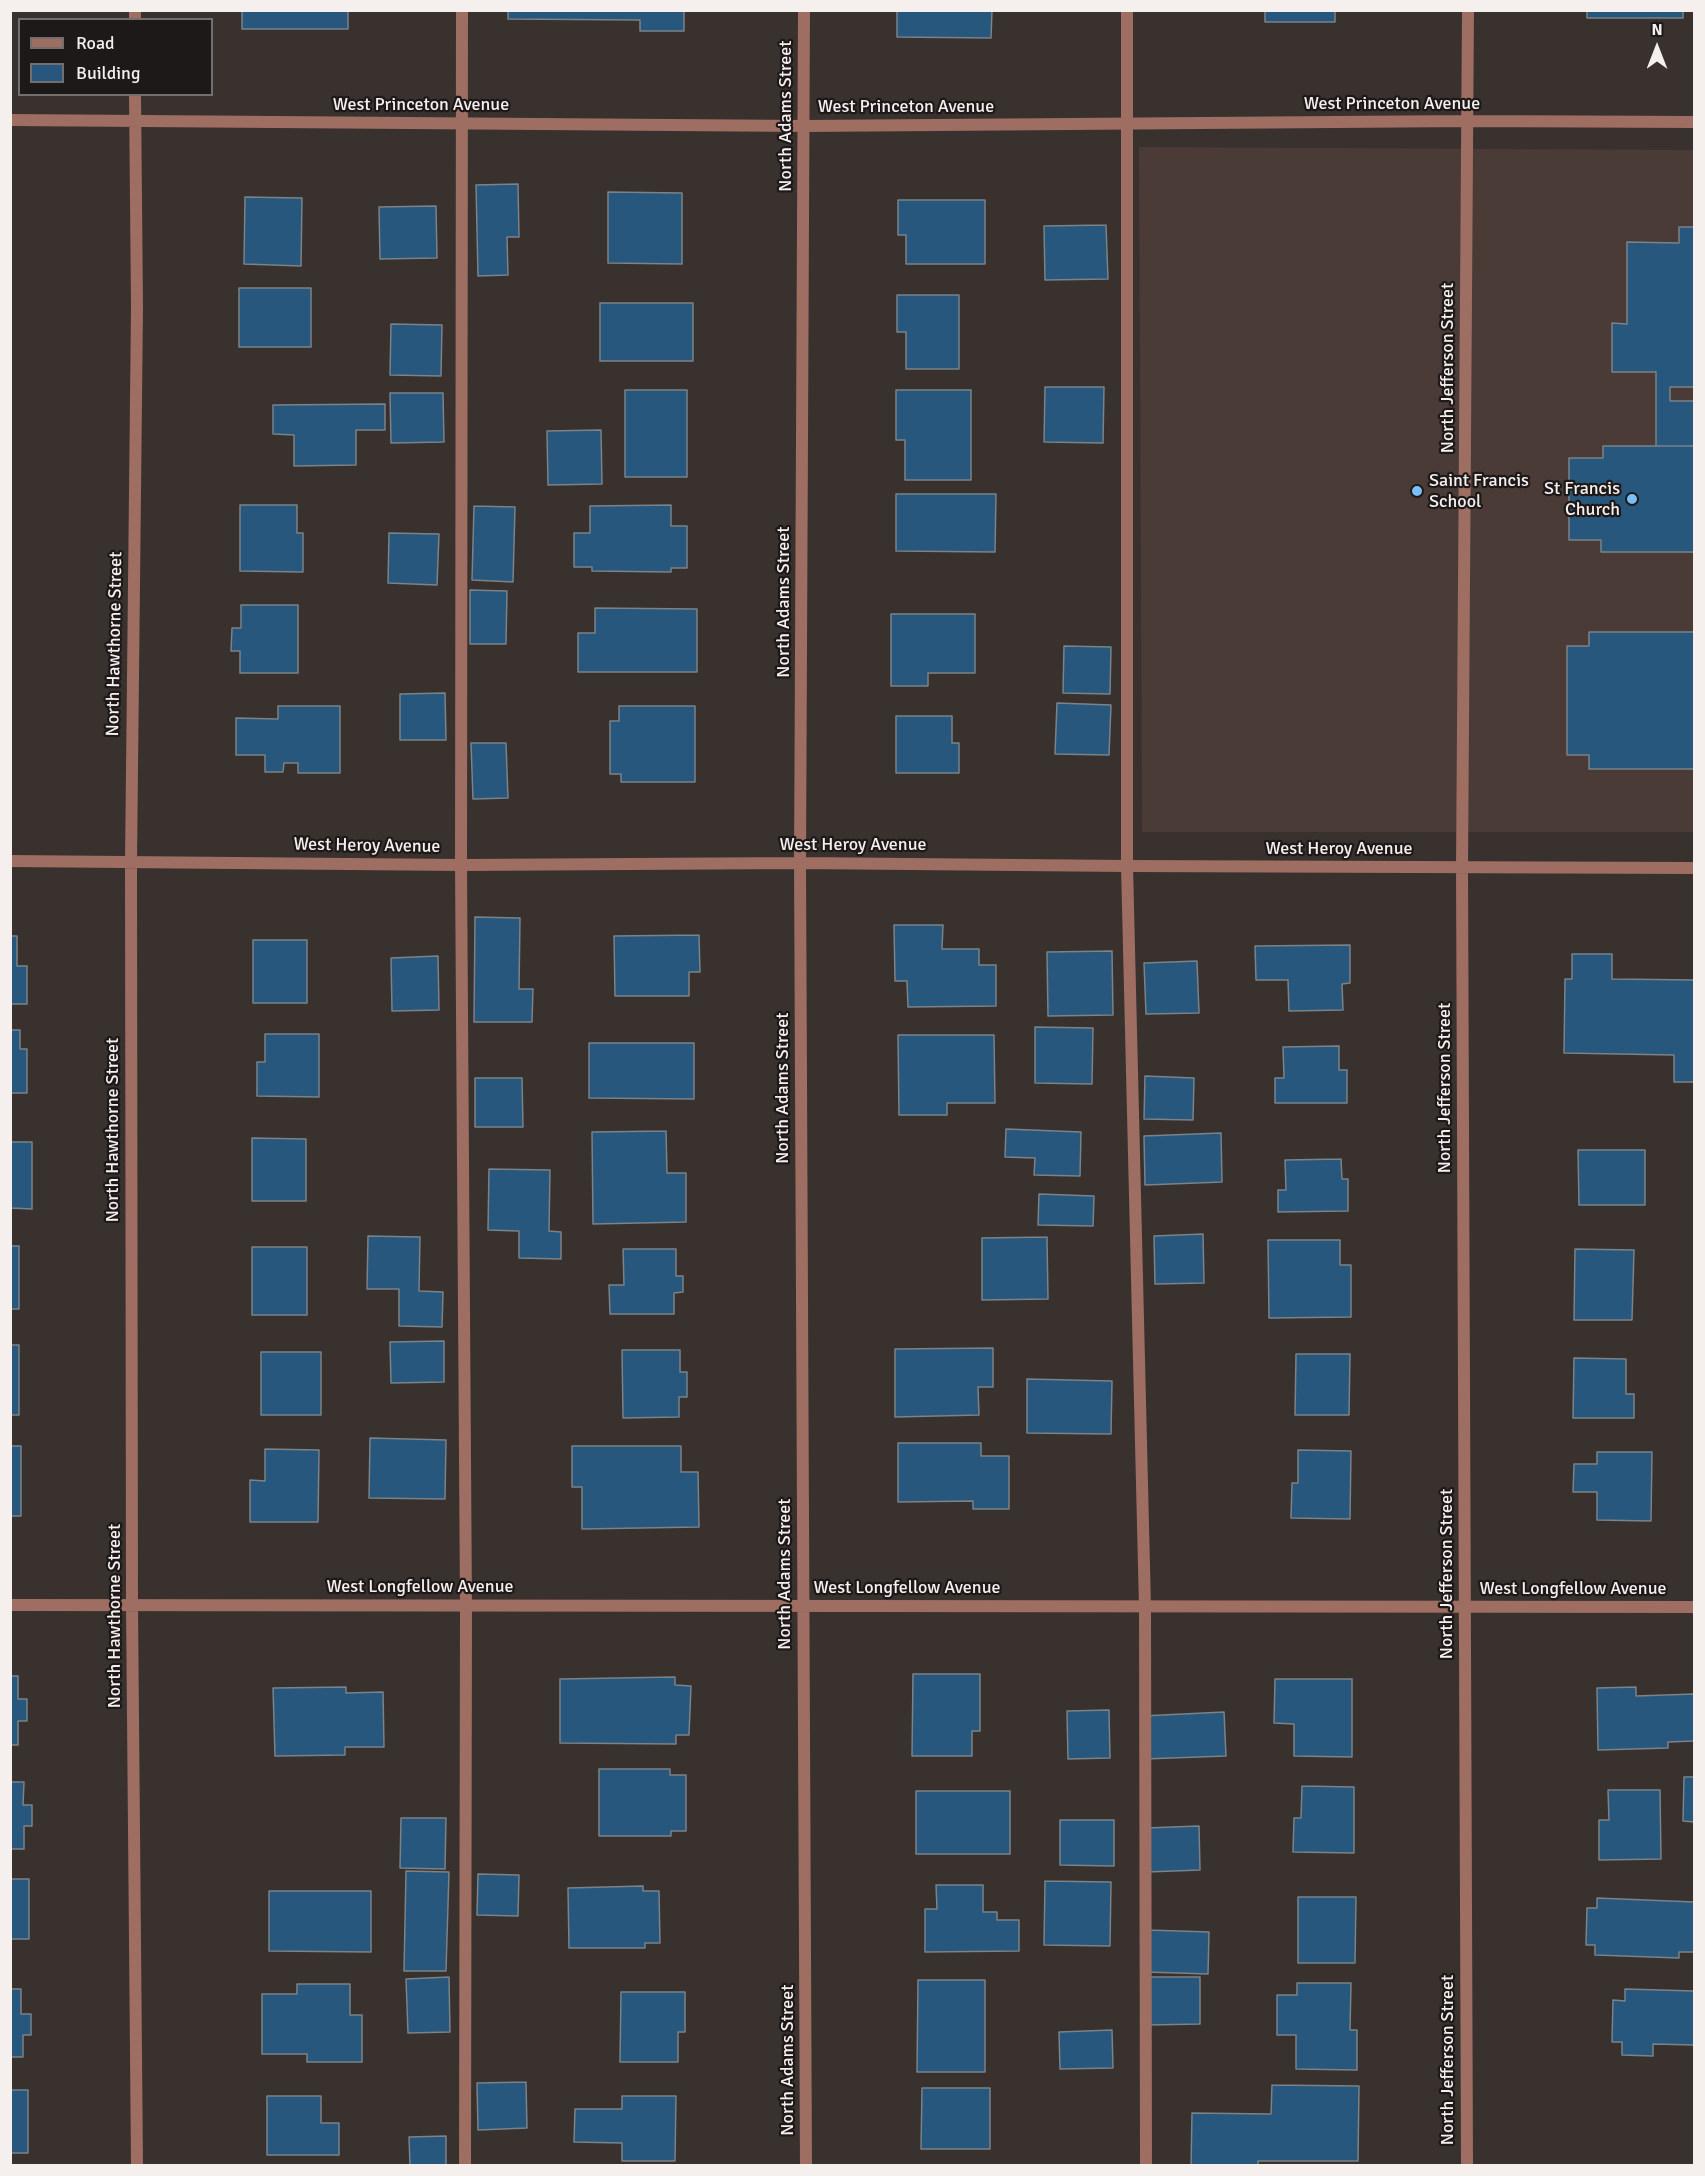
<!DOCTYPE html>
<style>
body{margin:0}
#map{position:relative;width:1705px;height:2176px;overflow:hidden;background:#39312e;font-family:Signika,sans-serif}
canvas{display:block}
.frame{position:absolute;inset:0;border:12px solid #f5efee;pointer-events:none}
.legend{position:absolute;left:18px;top:18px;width:195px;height:78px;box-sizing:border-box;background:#1d1918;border:2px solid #736f6e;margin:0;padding:8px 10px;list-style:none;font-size:18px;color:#f5efee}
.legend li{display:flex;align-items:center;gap:12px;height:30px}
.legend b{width:30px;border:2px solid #736f6e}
.north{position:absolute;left:1627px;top:18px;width:60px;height:60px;-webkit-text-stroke:4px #1d1918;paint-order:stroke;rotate:0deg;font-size:16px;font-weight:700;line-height:24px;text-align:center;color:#f5efee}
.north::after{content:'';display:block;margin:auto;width:21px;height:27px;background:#f5efee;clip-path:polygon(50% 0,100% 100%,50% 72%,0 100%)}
</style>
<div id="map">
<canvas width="1705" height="2176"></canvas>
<div class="frame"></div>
<ul class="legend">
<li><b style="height:8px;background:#9d6e61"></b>Road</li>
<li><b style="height:16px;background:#27577c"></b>Building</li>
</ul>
<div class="north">N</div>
</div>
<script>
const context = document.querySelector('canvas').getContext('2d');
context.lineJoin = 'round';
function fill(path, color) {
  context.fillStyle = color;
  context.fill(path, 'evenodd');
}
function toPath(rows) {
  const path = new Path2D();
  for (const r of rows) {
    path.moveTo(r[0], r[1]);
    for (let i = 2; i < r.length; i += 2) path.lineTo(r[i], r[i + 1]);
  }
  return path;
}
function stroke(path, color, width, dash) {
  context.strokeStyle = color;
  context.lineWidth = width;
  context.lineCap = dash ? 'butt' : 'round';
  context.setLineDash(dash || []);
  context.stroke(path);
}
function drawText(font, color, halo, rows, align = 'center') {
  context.font = font + ' Signika,sans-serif';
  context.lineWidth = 4.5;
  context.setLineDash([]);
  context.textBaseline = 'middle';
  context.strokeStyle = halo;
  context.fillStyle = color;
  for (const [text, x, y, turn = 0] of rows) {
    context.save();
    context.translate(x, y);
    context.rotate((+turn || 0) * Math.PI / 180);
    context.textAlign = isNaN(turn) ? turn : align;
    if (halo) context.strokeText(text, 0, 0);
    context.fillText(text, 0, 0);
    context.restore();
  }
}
const built = toPath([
 [1139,147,1694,150,1694,832,1142,832]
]);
const building = toPath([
 [242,10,348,10,348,29,242,29,242,10],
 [508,10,684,10,684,31,640,31,640,20,508,19,508,10],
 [897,10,992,10,991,38,897,37,897,10],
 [1265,10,1335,10,1335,22,1265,22,1265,10],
 [1587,10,1683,10,1683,18,1587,18,1587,10],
 [518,184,519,237,507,237,508,275,478,276,476,185,518,184],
 [608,192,682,193,682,264,608,263,608,192],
 [245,197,302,198,301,266,244,264,245,197],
 [898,200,985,200,985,264,906,264,906,235,898,235,898,200],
 [436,206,437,258,380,259,379,207,436,206],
 [1106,225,1108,279,1045,280,1044,226,1106,225],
 [1679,227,1694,227,1694,387,1670,387,1670,401,1694,401,1694,446,1656,446,1656,372,1612,372,1612,323,1627,324,1627,242,1679,243,1679,227],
 [239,288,311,288,311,347,239,347,239,288],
 [897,295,959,295,959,369,906,369,906,332,897,332,897,295],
 [600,303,693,303,693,361,600,361,600,303],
 [391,324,442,325,441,376,390,375,391,324],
 [1045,387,1104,387,1103,443,1044,442,1045,387],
 [625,390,687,390,687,477,625,477,625,390],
 [896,390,971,390,971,480,905,480,905,440,896,440,896,390],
 [390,393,443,393,444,442,391,443,390,393],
 [385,404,385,430,356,430,356,465,294,466,294,435,273,434,273,405,385,404],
 [601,430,602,484,548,485,547,431,601,430],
 [1603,446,1694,446,1694,552,1601,552,1601,540,1569,540,1569,458,1603,458,1603,446],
 [896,494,996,494,995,552,896,551,896,494],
 [240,505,297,505,297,533,303,533,303,572,240,571,240,505],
 [671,505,671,526,687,526,687,568,671,568,671,572,592,571,592,567,574,567,574,533,590,533,590,506,671,505],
 [474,506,515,507,513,582,472,580,474,506],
 [389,533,439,534,437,585,388,583,389,533],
 [470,590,507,591,506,644,470,644,470,590],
 [241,605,298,605,298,673,240,673,240,651,231,651,232,628,241,628,241,605],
 [595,608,697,609,697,672,578,672,578,633,595,633,595,608],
 [891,614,975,614,975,673,928,673,928,686,891,686,891,614],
 [1589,632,1694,632,1694,769,1589,769,1589,755,1567,755,1567,646,1589,646,1589,632],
 [1064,646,1111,647,1110,694,1063,693,1064,646],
 [445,693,446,740,400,740,400,694,445,693],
 [1057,703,1111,705,1109,755,1055,754,1057,703],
 [278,706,340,706,340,773,298,773,298,763,284,763,283,772,265,772,265,755,236,755,236,718,278,719,278,706],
 [619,706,695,706,695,782,621,782,621,774,610,774,610,721,619,721,619,706],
 [896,716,952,716,952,743,959,743,959,773,896,773,896,716],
 [471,743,506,743,508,798,473,799,471,743],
 [475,917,520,918,519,989,533,989,532,1022,474,1022,475,917],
 [894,925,943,925,942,949,979,949,979,965,996,965,996,1006,908,1007,907,981,895,981,894,925],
 [699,935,700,972,689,972,689,996,615,996,614,936,699,935],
 [10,936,17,936,17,966,27,966,27,1004,10,1004,10,936],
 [253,940,307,940,307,1003,253,1003,253,940],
 [1350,945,1350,983,1342,984,1343,1010,1289,1011,1288,980,1256,980,1255,946,1350,945],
 [1112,951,1113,1015,1048,1016,1047,952,1112,951],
 [1572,954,1612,954,1612,979,1694,980,1694,1082,1674,1082,1674,1055,1564,1053,1565,979,1572,979,1572,954],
 [438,956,439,1010,392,1011,391,958,438,956],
 [1197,961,1199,1013,1146,1014,1144,963,1197,961],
 [1035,1027,1093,1028,1092,1084,1035,1083,1035,1027],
 [10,1030,20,1030,20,1049,27,1049,27,1093,10,1093,10,1030],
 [265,1034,319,1034,319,1097,257,1096,257,1062,265,1062,265,1034],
 [898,1035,994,1035,995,1103,947,1103,947,1115,899,1115,898,1035],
 [589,1043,694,1043,694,1099,589,1098,589,1043],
 [1339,1046,1339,1070,1347,1070,1347,1103,1275,1103,1275,1078,1284,1078,1283,1047,1339,1046],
 [1145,1076,1194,1078,1193,1120,1144,1119,1145,1076],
 [475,1078,522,1078,523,1127,475,1127,475,1078],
 [1006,1129,1081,1132,1080,1176,1034,1175,1035,1158,1005,1157,1006,1129],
 [666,1131,667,1173,686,1173,686,1222,593,1224,592,1132,666,1131],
 [1221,1133,1222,1182,1145,1185,1144,1136,1221,1133],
 [252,1138,306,1139,306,1201,252,1201,252,1138],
 [10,1142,32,1142,32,1209,10,1208,10,1142],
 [1578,1150,1645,1150,1645,1205,1579,1205,1578,1150],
 [1341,1159,1342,1179,1348,1179,1348,1211,1278,1212,1278,1190,1286,1190,1285,1160,1341,1159],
 [489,1169,550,1170,549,1231,561,1232,561,1259,519,1258,519,1231,488,1230,489,1169],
 [1039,1194,1094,1196,1093,1226,1038,1225,1039,1194],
 [1203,1234,1204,1283,1155,1284,1154,1236,1203,1234],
 [368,1236,420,1237,419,1291,443,1292,442,1327,399,1326,399,1289,367,1289,368,1236],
 [1047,1237,1048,1299,982,1300,982,1238,1047,1237],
 [1268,1240,1340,1240,1340,1265,1351,1265,1351,1317,1269,1318,1268,1240],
 [10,1246,19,1246,19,1309,10,1309,10,1246],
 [252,1247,307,1247,307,1315,252,1315,252,1247],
 [623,1249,676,1249,676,1276,683,1276,683,1292,674,1293,674,1314,610,1314,609,1285,624,1285,623,1249],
 [1575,1249,1634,1250,1632,1320,1574,1320,1575,1249],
 [444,1341,444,1382,391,1383,390,1342,444,1341],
 [10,1345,19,1345,19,1415,10,1415,10,1345],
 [993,1348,993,1387,978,1387,979,1415,895,1417,895,1349,993,1348],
 [622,1350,680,1350,680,1372,687,1372,687,1397,679,1397,679,1417,623,1418,622,1350],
 [261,1352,321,1352,321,1415,261,1415,261,1352],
 [1296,1354,1350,1354,1349,1415,1295,1415,1296,1354],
 [1574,1358,1626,1359,1626,1394,1634,1394,1634,1418,1573,1418,1574,1358],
 [1027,1379,1112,1381,1111,1434,1027,1433,1027,1379],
 [370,1438,446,1440,445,1499,369,1498,370,1438],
 [898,1443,981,1443,981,1456,1009,1456,1009,1509,973,1509,973,1501,898,1502,898,1443],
 [10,1446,21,1446,21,1516,10,1516,10,1446],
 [572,1446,681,1446,681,1472,698,1472,699,1527,582,1529,582,1487,572,1487,572,1446],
 [265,1449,319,1450,318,1522,250,1522,250,1480,265,1481,265,1449],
 [1298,1450,1351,1451,1350,1519,1291,1518,1292,1483,1298,1483,1298,1450],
 [1597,1452,1652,1452,1651,1521,1597,1520,1597,1492,1573,1492,1574,1464,1597,1464,1597,1452],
 [913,1674,980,1674,980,1731,972,1731,972,1756,912,1756,913,1674],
 [10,1676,18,1676,18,1699,27,1699,27,1721,18,1721,18,1745,10,1745,10,1676],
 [675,1677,675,1685,691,1686,689,1735,676,1735,676,1744,560,1743,560,1679,675,1677],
 [1275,1679,1352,1679,1352,1757,1294,1756,1294,1724,1274,1723,1275,1679],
 [346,1687,346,1693,383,1692,384,1747,345,1747,345,1755,275,1756,273,1688,346,1687],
 [1636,1687,1636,1696,1694,1694,1694,1741,1668,1742,1668,1748,1598,1750,1597,1688,1636,1687],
 [1109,1710,1110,1758,1068,1759,1067,1711,1109,1710],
 [1224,1712,1226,1756,1144,1759,1142,1716,1224,1712],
 [599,1769,670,1769,670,1775,686,1775,686,1831,671,1831,671,1836,599,1836,599,1769],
 [1684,1777,1694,1777,1694,1822,1683,1821,1684,1777],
 [10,1782,24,1782,23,1805,32,1805,32,1826,24,1826,24,1849,10,1849,10,1782],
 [1302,1786,1354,1787,1354,1853,1293,1852,1294,1818,1301,1818,1302,1786],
 [1608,1790,1660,1790,1661,1859,1599,1860,1599,1820,1609,1820,1608,1790],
 [916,1791,1010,1791,1010,1854,916,1854,916,1791],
 [401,1818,446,1818,445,1869,400,1868,401,1818],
 [1060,1820,1114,1820,1114,1866,1060,1865,1060,1820],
 [1199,1826,1200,1870,1147,1872,1146,1828,1199,1826],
 [406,1871,449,1872,446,1971,404,1971,406,1871],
 [478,1874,519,1875,518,1916,477,1915,478,1874],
 [10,1879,29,1879,29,1939,10,1939,10,1879],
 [1045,1881,1111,1882,1110,1946,1044,1945,1045,1881],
 [936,1885,983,1885,983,1912,997,1912,997,1920,1019,1920,1019,1951,925,1952,925,1909,937,1909,936,1885],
 [643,1886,643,1891,659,1891,660,1943,645,1943,645,1948,569,1948,568,1888,643,1886],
 [269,1891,371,1891,371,1952,269,1951,269,1891],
 [1298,1897,1356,1897,1355,1963,1298,1963,1298,1897],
 [1597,1898,1694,1902,1694,1952,1679,1952,1679,1958,1595,1955,1595,1945,1586,1945,1587,1908,1597,1908,1597,1898],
 [1148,1930,1209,1932,1208,1974,1146,1972,1148,1930],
 [449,1977,450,2032,408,2033,406,1979,449,1977],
 [1146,1977,1200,1977,1200,2024,1147,2025,1146,1977],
 [918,1980,985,1980,985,2072,917,2072,918,1980],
 [1297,1983,1351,1983,1350,2030,1357,2030,1357,2070,1296,2069,1296,2035,1277,2035,1277,1995,1297,1995,1297,1983],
 [297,1984,350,1984,350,2015,362,2015,362,2062,307,2062,307,2054,262,2054,262,1994,297,1994,297,1984],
 [10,1989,21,1989,21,2014,31,2014,31,2035,23,2035,23,2057,10,2057,10,1989],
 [1625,1989,1694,1991,1694,2045,1653,2044,1653,2056,1622,2055,1622,2042,1612,2042,1613,2000,1625,2001,1625,1989],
 [621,1992,685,1992,685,2032,678,2032,678,2062,620,2062,621,1992],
 [1112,2030,1113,2068,1060,2069,1059,2032,1112,2030],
 [526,2082,527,2128,478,2130,477,2083,526,2082],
 [1272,2085,1359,2086,1358,2161,1258,2161,1258,2166,1191,2166,1192,2113,1271,2114,1272,2085],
 [922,2088,990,2088,990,2149,921,2149,922,2088],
 [10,2090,28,2090,28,2153,10,2153,10,2090],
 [267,2096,321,2096,321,2123,339,2123,339,2155,267,2155,267,2096],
 [622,2096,676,2096,675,2161,622,2161,622,2143,574,2142,575,2109,622,2109,622,2096],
 [446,2136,446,2166,410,2166,409,2137,446,2136]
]);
const service = toPath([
 [462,10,461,865,466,1605,465,2166],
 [1127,10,1127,866,1145,1607,1146,2166]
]);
const minor = toPath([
 [135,10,135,20],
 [804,10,800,863,806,2166],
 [135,94,137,307,131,862,132,1605,137,2166],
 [10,120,804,126,1468,121,1694,122],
 [10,861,461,865,800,863,1127,866,1694,868],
 [10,1605,1694,1607],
 [1467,2166,1462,867,1468,10]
]);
const markers = [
 [1417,491,6,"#7abff8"],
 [1632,499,6,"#7abff8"]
];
const streetNames = [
 ["West Princeton Avenue",1392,104],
 ["West Princeton Avenue",421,105],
 ["West Princeton Avenue",906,107],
 ["North Adams Street",786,116,-90],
 ["North Jefferson Street",1448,368,-90],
 ["North Adams Street",784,602,-90],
 ["North Hawthorne Street",115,644,-89],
 ["West Heroy Avenue",853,845],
 ["West Heroy Avenue",367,846,1],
 ["West Heroy Avenue",1339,849],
 ["North Adams Street",783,1088,-90],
 ["North Jefferson Street",1445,1088,-90],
 ["North Hawthorne Street",113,1130,-90],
 ["North Adams Street",785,1574,-90],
 ["North Jefferson Street",1447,1574,-90],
 ["West Longfellow Avenue",420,1587],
 ["West Longfellow Avenue",907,1588],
 ["West Longfellow Avenue",1573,1589],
 ["North Hawthorne Street",115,1616,-90],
 ["North Adams Street",788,2060,-90],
 ["North Jefferson Street",1448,2060,-90]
];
const poiNames = [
 ["Saint Francis",1429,481],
 ["School",1429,502],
 ["St Francis",1620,489,"right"],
 ["Church",1620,510,"right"]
];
fill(built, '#4a3b37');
fill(building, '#27577c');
stroke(building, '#7b8288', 1.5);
stroke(service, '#9d6e61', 12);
stroke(minor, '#9d6e61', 12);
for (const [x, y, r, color] of markers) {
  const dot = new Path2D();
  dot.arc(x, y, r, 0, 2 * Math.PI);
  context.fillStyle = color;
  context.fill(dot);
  stroke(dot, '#1d1918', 2);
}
drawText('18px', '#f5efee', '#1d1918', streetNames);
drawText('18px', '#f5efee', '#1d1918', poiNames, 'left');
</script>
